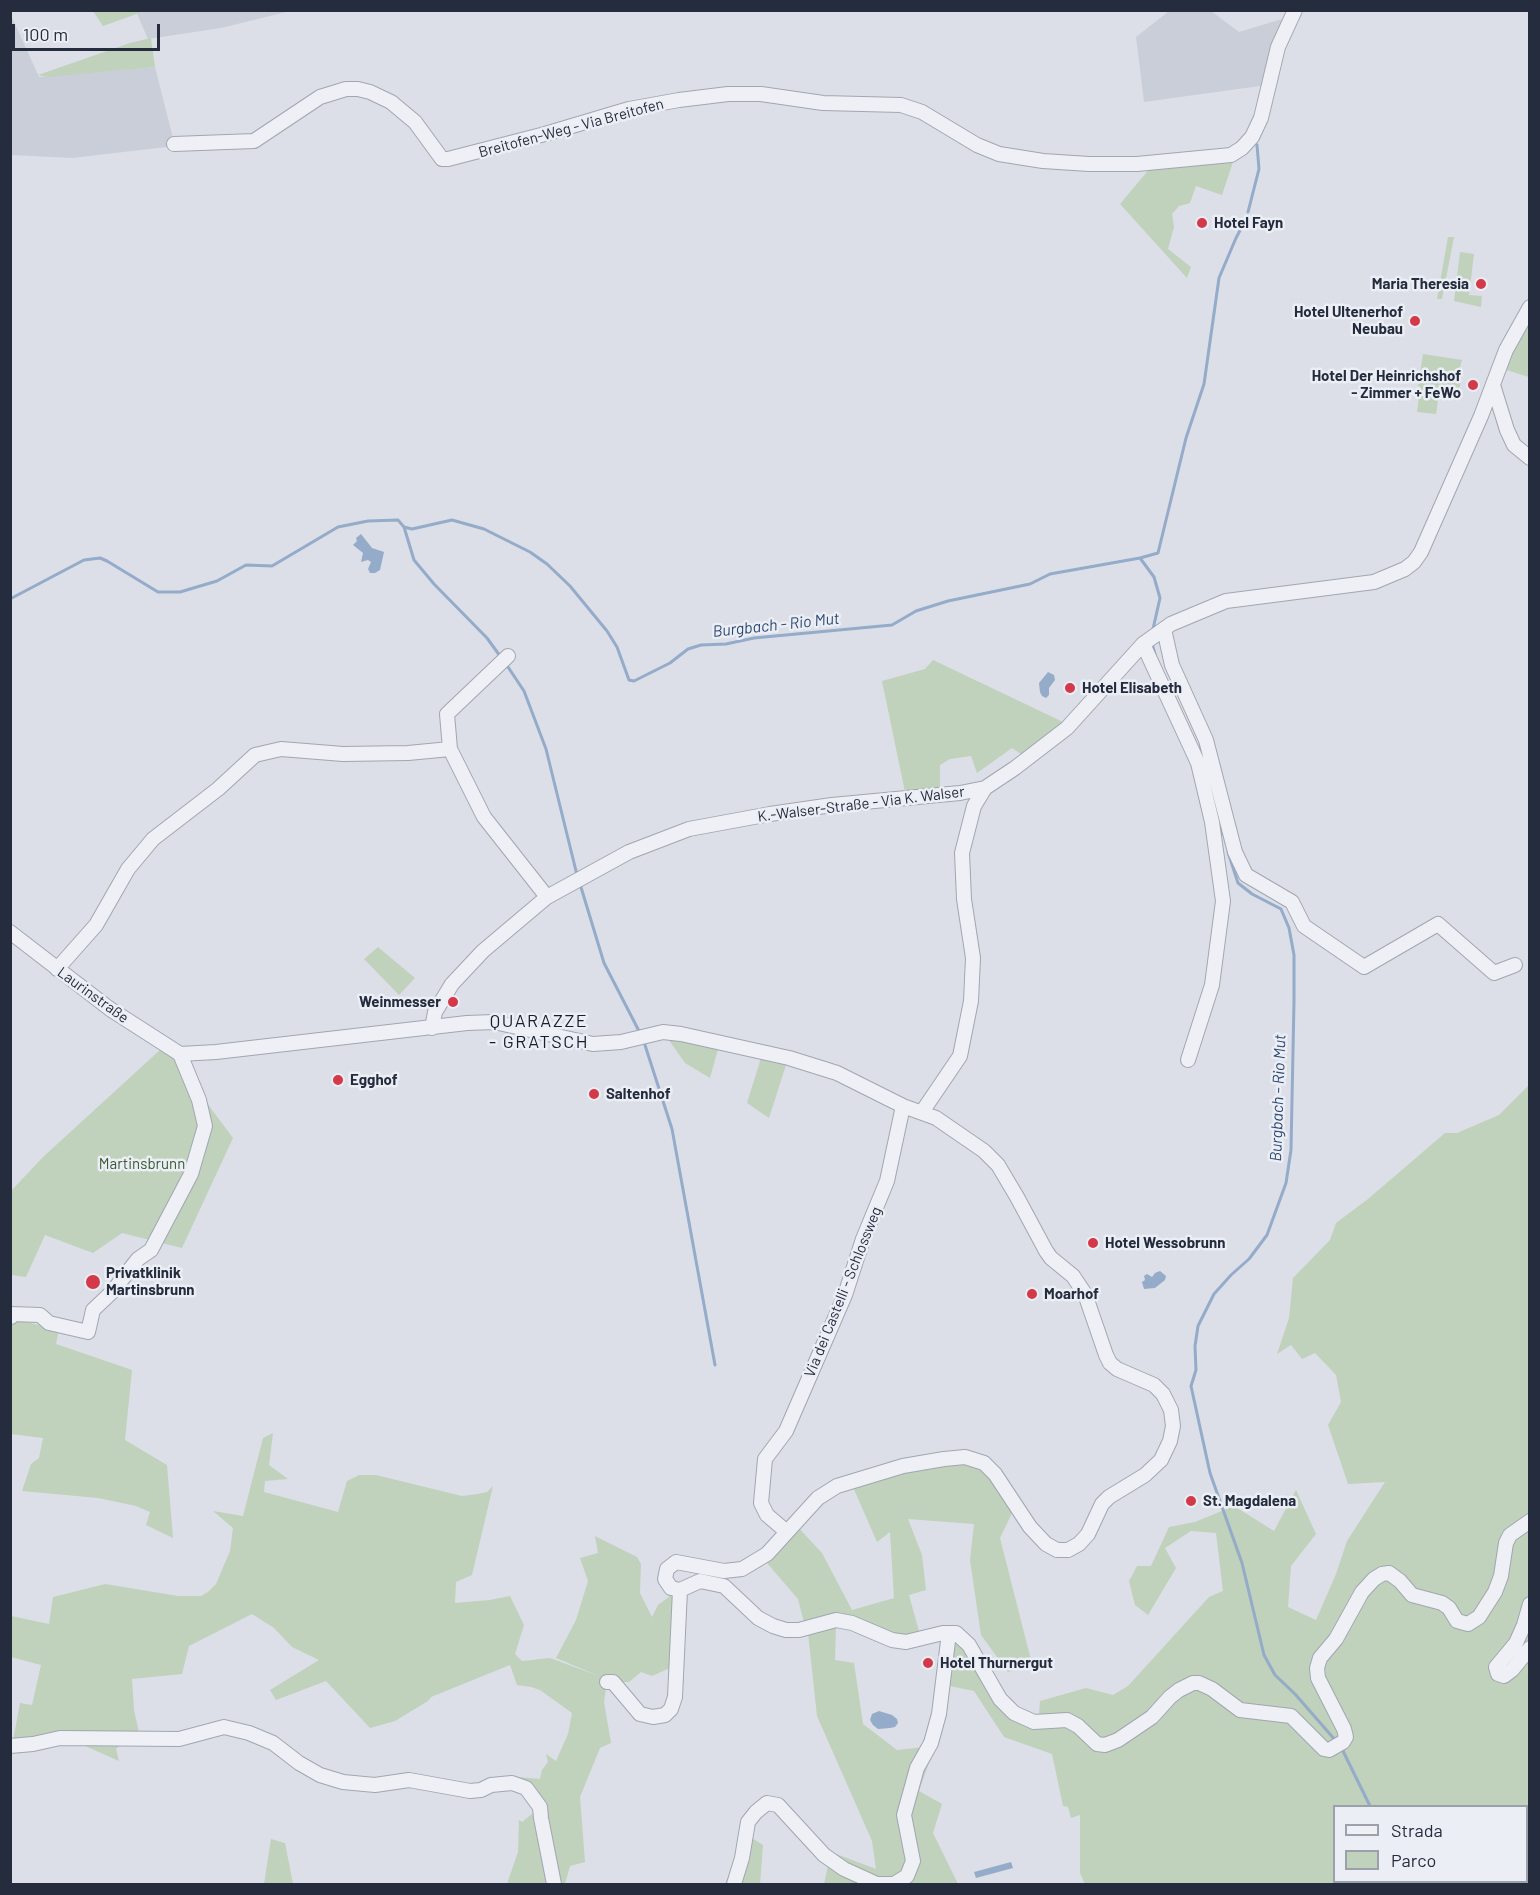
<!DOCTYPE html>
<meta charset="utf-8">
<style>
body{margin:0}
#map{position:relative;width:1540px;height:1895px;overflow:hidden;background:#dcdfe7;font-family:Barlow,sans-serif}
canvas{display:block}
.frame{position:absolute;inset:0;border:12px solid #252c3d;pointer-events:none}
.legend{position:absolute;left:1333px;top:1805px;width:195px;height:78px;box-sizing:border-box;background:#ebeef4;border:2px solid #9ca0ab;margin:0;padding:8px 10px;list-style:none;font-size:18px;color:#252c3d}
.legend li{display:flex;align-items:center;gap:12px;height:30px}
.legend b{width:30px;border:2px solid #9ca0ab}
.scale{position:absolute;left:12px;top:24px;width:148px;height:27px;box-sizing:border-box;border:3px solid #252c3d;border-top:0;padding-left:8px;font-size:18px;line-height:21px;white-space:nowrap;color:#252c3d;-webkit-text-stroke:4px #ebeef4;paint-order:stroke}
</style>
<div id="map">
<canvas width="1540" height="1895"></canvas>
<div class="frame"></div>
<ul class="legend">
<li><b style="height:8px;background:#eef0f5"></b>Strada</li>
<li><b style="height:16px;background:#c0d1bc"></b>Parco</li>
</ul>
<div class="scale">100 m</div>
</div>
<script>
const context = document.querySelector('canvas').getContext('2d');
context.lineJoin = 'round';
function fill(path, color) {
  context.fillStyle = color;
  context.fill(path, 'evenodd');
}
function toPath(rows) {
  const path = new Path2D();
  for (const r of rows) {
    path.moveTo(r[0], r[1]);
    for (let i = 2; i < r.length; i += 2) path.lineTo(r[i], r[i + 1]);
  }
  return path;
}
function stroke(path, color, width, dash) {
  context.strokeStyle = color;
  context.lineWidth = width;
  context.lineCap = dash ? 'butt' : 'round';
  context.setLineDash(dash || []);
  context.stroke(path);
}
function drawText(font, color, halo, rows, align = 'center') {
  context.font = font + ' Barlow,sans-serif';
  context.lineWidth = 5;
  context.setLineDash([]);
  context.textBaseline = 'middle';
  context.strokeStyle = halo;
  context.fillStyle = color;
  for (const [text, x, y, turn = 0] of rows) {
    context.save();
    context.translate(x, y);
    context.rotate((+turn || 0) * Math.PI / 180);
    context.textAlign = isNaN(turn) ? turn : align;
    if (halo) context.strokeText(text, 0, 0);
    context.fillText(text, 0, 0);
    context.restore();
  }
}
const built = toPath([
 [146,10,290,10,290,11,221,28,148,39,137,14],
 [1169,11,1211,11,1239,32,1282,19,1267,85,1144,102,1136,37],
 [10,13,39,77,155,67,175,146,72,158,11,155]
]);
const green = toPath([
 [93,11,145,11,103,26],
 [151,38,155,67,48,77,38,75,130,43],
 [1233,162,1222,195,1196,186,1190,203,1179,206,1172,214,1174,227,1168,249,1191,267,1187,278,1120,204,1151,167],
 [1448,237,1454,237,1442,299,1437,299],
 [1460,252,1474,254,1469,295,1482,296,1481,307,1454,301],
 [1529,307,1529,377,1500,368],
 [1423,354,1462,360,1459,371,1463,373,1458,393,1440,387,1436,414,1417,412,1420,387,1418,386],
 [933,660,1063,722,1024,756,1012,748,977,773,971,756,950,759,940,765,940,788,905,792,882,681,925,669],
 [378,947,415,978,399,995,364,959],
 [666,1036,718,1049,710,1078,685,1063],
 [160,1050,171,1055,233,1138,182,1248,122,1233,93,1253,45,1235,26,1277,11,1275,10,1192,43,1157],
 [761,1058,786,1065,769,1118,747,1103],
 [1529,1085,1529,1884,1085,1884,1080,1873,1080,1815,1071,1818,1068,1807,1063,1806,1052,1754,1004,1737,974,1691,945,1685,951,1638,963,1643,1001,1710,1038,1727,1040,1701,1086,1688,1113,1695,1128,1686,1209,1597,1223,1591,1216,1533,1191,1531,1165,1548,1176,1568,1148,1615,1135,1605,1129,1581,1137,1566,1151,1566,1169,1527,1195,1522,1234,1506,1274,1531,1296,1490,1316,1534,1291,1566,1288,1607,1316,1620,1336,1574,1347,1541,1385,1482,1348,1484,1328,1425,1341,1402,1336,1375,1315,1353,1302,1359,1291,1345,1277,1354,1289,1318,1293,1278,1330,1240,1336,1223,1368,1199,1445,1133,1457,1133,1499,1115],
 [1334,1806,1526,1806,1526,1882,1334,1882],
 [11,1318,59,1330,56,1344,132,1370,125,1440,167,1465,173,1538,146,1525,150,1512,136,1506,98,1498,22,1491,31,1464,39,1458,43,1438,11,1434],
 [273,1433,269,1465,288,1479,265,1481,264,1492,338,1512,347,1481,359,1475,376,1475,462,1496,478,1494,487,1492,493,1486,472,1575,456,1582,455,1603,490,1600,510,1596,524,1625,515,1654,522,1661,550,1658,599,1676,556,1658,576,1620,588,1581,580,1558,598,1553,595,1536,637,1557,641,1564,640,1593,652,1617,658,1605,674,1593,672,1667,652,1676,641,1672,629,1682,607,1682,604,1702,611,1743,600,1748,580,1797,585,1862,570,1866,565,1884,507,1884,518,1852,519,1820,522,1822,538,1809,537,1800,509,1783,508,1776,540,1779,542,1770,548,1762,546,1754,556,1761,568,1734,572,1713,540,1690,531,1687,517,1685,510,1665,431,1697,428,1701,395,1721,370,1728,326,1681,276,1700,270,1690,319,1660,292,1647,274,1628,252,1614,189,1646,182,1674,132,1679,134,1710,140,1737,121,1744,116,1749,119,1761,83,1745,60,1738,12,1746,20,1703,32,1705,41,1665,11,1657,11,1616,49,1624,53,1597,105,1584,178,1596,201,1596,208,1592,216,1584,230,1551,233,1528,213,1511,243,1516,263,1438],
 [966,1462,983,1468,1013,1511,1000,1538,1031,1660,1024,1667,1008,1672,981,1635,970,1560,974,1524,908,1519,922,1555,926,1590,909,1595,920,1635,900,1639,836,1616,804,1623,798,1599,767,1563,796,1525,822,1553,852,1610,894,1598,890,1532,877,1542,853,1487,909,1466],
 [836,1624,835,1660,854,1663,863,1724,897,1750,935,1746,919,1791,942,1804,933,1833,958,1884,824,1884,831,1852,876,1869,872,1841,817,1716,808,1633],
 [747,1835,763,1845,760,1884,725,1884],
 [271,1839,285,1843,293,1884,264,1884]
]);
const water = toPath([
 [361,534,372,548,384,552,380,570,375,573,370,573,368,569,371,562,368,560,361,562,363,553,353,545,357,541,356,538],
 [1048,672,1054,675,1055,680,1049,688,1049,695,1046,698,1042,696,1040,692,1039,683],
 [1160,1271,1166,1276,1165,1280,1155,1288,1144,1289,1142,1282,1145,1280,1144,1276,1147,1274,1152,1277,1155,1273],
 [879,1711,892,1715,897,1719,898,1723,895,1727,890,1728,878,1729,873,1725,870,1720,872,1714],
 [1011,1862,1013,1868,976,1878,974,1872]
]);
const stream = toPath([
 [1248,212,1259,169,1257,145],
 [404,527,414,560,434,584,487,638,500,656],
 [1140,558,1158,553,1186,438,1204,384,1219,278,1236,238,1245,221],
 [10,599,84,560,100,558,107,561,158,592,180,592,217,581,246,565,272,566,338,527,368,521,398,520,404,527,412,529,452,520,484,529,530,552,547,564,570,586,607,631,617,647,629,680,634,681,670,663,688,649,701,645,726,644,754,638,892,625,916,611,948,601,1030,584,1050,574,1140,558,1154,577,1160,598,1153,629],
 [1153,647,1156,658],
 [506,664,524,691,546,749,577,875],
 [1209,782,1223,834],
 [1228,852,1238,883,1252,894,1281,909,1289,928,1294,955,1294,1001,1291,1150,1286,1183,1267,1235,1249,1259,1231,1275,1214,1294,1198,1326,1195,1346,1196,1370,1191,1386,1210,1473,1242,1563,1264,1655,1275,1675,1295,1694,1336,1741],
 [580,884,604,963,640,1033],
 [644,1042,672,1129,715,1365],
 [1342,1749,1370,1806],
 [1410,1882,1412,1884]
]);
const minor = toPath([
 [174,144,254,141,320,97,346,89,358,89,370,92,391,102,415,122,442,159,448,159,545,134,629,109,679,100,728,94,761,94,823,103,901,105,922,112,977,145,999,154,1043,161,1089,164,1137,164,1231,155,1242,148,1252,137,1261,118,1278,47,1295,10],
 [1493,385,1507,430,1514,445,1530,458],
 [1164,629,1172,665,1206,740,1235,852,1246,875,1292,902,1304,926,1364,967,1438,924,1494,973,1515,965],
 [1143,644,1198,763,1212,822,1223,901,1212,985,1188,1060],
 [450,749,484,817,547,897],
 [10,932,110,1009,180,1054],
 [57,969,96,925,128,869,153,839,218,789,255,755,281,749,343,754,408,753,450,749,447,714,508,656],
 [432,1028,435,1012,452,984,483,951,547,897,629,852,689,829,770,814,832,805,960,793,985,788,1015,768,1067,728,1143,644,1171,624,1226,601,1374,582,1405,569,1414,562,1421,552,1481,416,1506,350,1530,307],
 [180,1054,216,1052,467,1023,494,1022,593,1044,621,1042,663,1032,681,1034,789,1058,837,1073,903,1106,936,1118,984,1151,998,1165,1017,1197,1046,1251,1051,1258,1073,1276,1085,1294,1106,1355,1110,1363,1117,1369,1154,1385,1163,1394,1171,1410,1173,1426,1170,1441,1161,1460,1145,1475,1109,1497,1102,1504,1088,1534,1079,1544,1068,1550,1057,1550,1046,1544,1030,1527,995,1474,984,1463,965,1457,944,1459,903,1466,837,1486,818,1498,767,1554,742,1569,724,1571,676,1562,667,1569,665,1579,671,1588,680,1590],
 [922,1112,960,1056,971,1001,973,958,964,899,962,853,974,806,985,788],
 [11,1317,11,1314,40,1315,49,1323,88,1332,93,1310,112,1292,138,1259,151,1250,191,1174,205,1126,199,1100,180,1054],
 [787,1532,767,1515,761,1503,765,1459,786,1431,845,1295,863,1239,887,1181,903,1106],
 [680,1590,700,1581,724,1586,758,1618,773,1626,786,1630,799,1630,836,1620,852,1623,892,1640,906,1642,943,1633,956,1633,969,1645,1000,1699,1014,1713,1034,1722,1067,1720,1078,1726,1097,1744,1105,1745,1118,1740,1152,1717,1170,1697,1179,1690,1193,1683,1199,1683,1212,1689,1240,1710,1291,1716,1324,1749,1329,1750,1343,1742,1346,1737,1344,1729,1318,1678,1317,1668,1320,1658,1336,1639,1362,1592,1374,1579,1382,1574,1389,1573,1400,1581,1412,1595,1442,1603,1449,1608,1457,1621,1468,1624,1479,1617,1495,1592,1501,1576,1506,1543,1510,1535,1530,1521],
 [1530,1604,1524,1625,1516,1643,1496,1667,1498,1674,1504,1676,1512,1670,1530,1648],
 [607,1682,613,1682,640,1714,653,1717,665,1715,671,1709,675,1697,680,1590],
 [10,1746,33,1744,60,1738,179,1739,224,1727,249,1733,273,1743,299,1763,320,1775,343,1782,375,1785,409,1780,470,1791,481,1790,491,1785,512,1783,526,1788,540,1807,541,1818,554,1884],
 [734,1884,742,1858,748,1822,756,1812,767,1803,778,1805,824,1855,844,1869,877,1884,894,1884,907,1876,913,1861,904,1815,917,1768,931,1743,939,1714,949,1633]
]);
const markers = [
 [1202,223,6,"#d33948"],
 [1481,284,6,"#d33948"],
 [1415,321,6,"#d33948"],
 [1473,385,6,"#d33948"],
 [1070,688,6,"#d33948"],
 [453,1002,6,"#d33948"],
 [338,1080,6,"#d33948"],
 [594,1094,6,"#d33948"],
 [1093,1243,6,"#d33948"],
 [93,1282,8,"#d33948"],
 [1032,1294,6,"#d33948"],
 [1191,1501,6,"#d33948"],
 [928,1663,6,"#d33948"]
];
const streetNames = [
 ["Breitofen-Weg - Via Breitofen",571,128,-15],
 ["K.-Walser-Straße - Via K. Walser",861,804,-7],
 ["Laurinstraße",93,995,36],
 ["Via dei Castelli - Schlossweg",843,1292,-68]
];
const poiNames = [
 ["Hotel Fayn",1214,223],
 ["Maria Theresia",1469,284,"right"],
 ["Hotel Ultenerhof",1403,312,"right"],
 ["Neubau",1403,329,"right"],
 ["Hotel Der Heinrichshof",1461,376,"right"],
 ["- Zimmer + FeWo",1461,393,"right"],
 ["Hotel Elisabeth",1082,688],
 ["Weinmesser",441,1002,"right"],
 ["Egghof",350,1080],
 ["Saltenhof",606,1094],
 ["Hotel Wessobrunn",1105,1243],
 ["Privatklinik",106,1273],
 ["Martinsbrunn",106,1290],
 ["Moarhof",1044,1294],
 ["St. Magdalena",1203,1501],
 ["Hotel Thurnergut",940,1663]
];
const parkNames = [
 ["Martinsbrunn",142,1164]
];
const waterNames = [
 ["Burgbach - Rio Mut",776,625,-6],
 ["Burgbach - Rio Mut",1278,1098,-88]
];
const quarterNames = [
 ["QUARAZZE",539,1021],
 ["- GRATSCH",539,1042]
];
fill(built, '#c9ced9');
fill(green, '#c0d1bc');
fill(water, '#94abc9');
stroke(stream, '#94abc9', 3);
stroke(minor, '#a1a6b1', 16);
stroke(minor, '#eef0f5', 14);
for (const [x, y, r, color] of markers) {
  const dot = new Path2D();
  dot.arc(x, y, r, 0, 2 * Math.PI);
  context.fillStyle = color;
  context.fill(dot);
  stroke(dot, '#ebeef4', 2);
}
drawText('15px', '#252c3d', '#ebeef4', streetNames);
drawText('bold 15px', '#252c3d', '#ebeef4', poiNames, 'left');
drawText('15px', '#375a32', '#ebeef4', parkNames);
drawText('italic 16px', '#2e4973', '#ebeef4', waterNames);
context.letterSpacing = '1.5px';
drawText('18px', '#171e2e', '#ebeef4', quarterNames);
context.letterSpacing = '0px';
</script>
